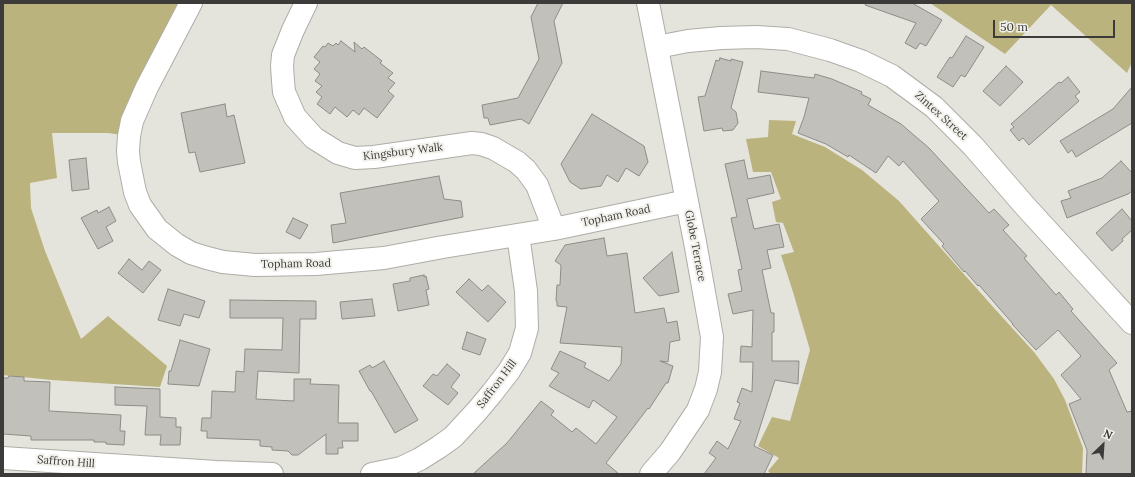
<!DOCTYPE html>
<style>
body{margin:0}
#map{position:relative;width:1135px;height:477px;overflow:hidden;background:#e4e3dc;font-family:Lora,serif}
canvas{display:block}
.frame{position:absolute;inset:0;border:4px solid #3c3b39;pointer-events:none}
.north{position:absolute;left:1083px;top:425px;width:40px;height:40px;-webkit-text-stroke:3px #f1f0ea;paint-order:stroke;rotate:25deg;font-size:11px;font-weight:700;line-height:16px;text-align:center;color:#3c3b39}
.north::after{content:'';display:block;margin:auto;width:14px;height:18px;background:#3c3b39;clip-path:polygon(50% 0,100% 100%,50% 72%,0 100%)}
.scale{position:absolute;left:993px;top:20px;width:122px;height:18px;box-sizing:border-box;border:2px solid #3c3b39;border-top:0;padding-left:5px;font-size:12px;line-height:14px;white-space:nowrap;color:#3c3b39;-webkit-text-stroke:3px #f1f0ea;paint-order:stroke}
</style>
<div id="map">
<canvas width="1135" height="477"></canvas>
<div class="frame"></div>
<div class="north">N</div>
<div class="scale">50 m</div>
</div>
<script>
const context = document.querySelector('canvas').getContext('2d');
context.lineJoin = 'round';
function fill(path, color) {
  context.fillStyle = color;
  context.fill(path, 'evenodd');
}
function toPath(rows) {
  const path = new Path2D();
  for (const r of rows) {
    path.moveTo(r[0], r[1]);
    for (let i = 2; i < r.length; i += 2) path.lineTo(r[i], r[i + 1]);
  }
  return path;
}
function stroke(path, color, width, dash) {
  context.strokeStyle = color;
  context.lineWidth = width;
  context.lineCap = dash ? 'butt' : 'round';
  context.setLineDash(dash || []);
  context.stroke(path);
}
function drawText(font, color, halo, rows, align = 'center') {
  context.font = font + ' Lora,serif';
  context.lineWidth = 4;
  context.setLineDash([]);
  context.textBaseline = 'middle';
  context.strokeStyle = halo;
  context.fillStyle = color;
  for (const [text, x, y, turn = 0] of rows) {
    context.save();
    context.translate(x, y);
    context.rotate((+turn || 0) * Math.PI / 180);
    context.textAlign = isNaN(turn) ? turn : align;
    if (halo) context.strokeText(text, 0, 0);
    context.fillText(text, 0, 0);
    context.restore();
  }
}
const green = toPath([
 [3,3,192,3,130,136,108,133,52,133,57,178,30,183,31,208,45,251,81,339,108,316,167,366,160,387,52,380,3,375],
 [930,3,1132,3,1132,62,1127,73,1051,5,1005,54],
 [769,120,796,121,792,134,825,147,862,170,899,201,994,308,1034,352,1054,379,1065,400,1083,448,1082,474,771,474,768,471,779,458,758,446,772,417,790,421,810,350,793,292,781,255,794,252,783,223,776,222,772,202,781,199,771,172,753,172,746,139,768,137]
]);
const building = toPath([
 [538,3,563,3,554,21,562,63,529,124,521,119,490,125,488,118,484,118,482,105,518,98,539,59,531,17,538,3],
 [866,3,912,3,942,20,926,46,920,43,916,49,905,43,916,23,865,5,866,3],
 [966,36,984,47,965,77,961,75,953,87,937,77,950,57,952,58,966,36],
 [341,41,355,52,354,42,362,49,364,47,382,61,380,63,393,73,388,78,395,83,388,91,394,96,377,118,364,108,359,115,353,110,347,117,335,107,330,114,317,104,322,97,316,92,322,86,315,81,320,74,314,69,320,62,314,57,323,46,325,47,328,43,333,46,336,43,338,45,341,41],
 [720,58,731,61,731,59,743,62,731,108,736,112,738,123,733,130,723,131,722,128,704,131,698,97,705,96,716,60,719,61,720,58],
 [1006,66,1023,82,1000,106,983,91,1006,66],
 [761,71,814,78,815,74,832,79,862,92,861,94,871,99,868,105,901,124,929,148,989,213,994,209,1009,225,1003,230,1027,256,1024,258,1056,295,1059,292,1073,309,1071,311,1117,363,1109,370,1127,412,1132,411,1132,474,1086,474,1087,450,1069,404,1081,399,1061,375,1081,356,1058,330,1036,350,1012,324,1013,324,979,285,978,286,965,271,964,272,942,246,944,244,921,219,939,201,903,161,899,166,888,156,876,173,849,155,848,157,826,144,798,133,804,117,809,98,758,92,761,71],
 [1068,77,1080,92,1075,96,1079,101,1029,145,1023,138,1019,141,1010,130,1014,127,1011,124,1059,82,1061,83,1068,77],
 [1132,87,1132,123,1076,157,1072,150,1068,153,1060,141,1113,109,1132,87],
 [225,104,227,117,234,115,245,163,200,172,195,152,189,153,181,113,225,104],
 [592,114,644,146,648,162,639,176,626,168,618,182,607,175,601,186,581,189,570,182,561,164,592,114],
 [86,158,89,189,72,191,69,160,86,158],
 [744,160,748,179,770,175,774,193,747,199,754,229,779,224,784,247,767,250,771,268,762,270,771,313,774,313,774,332,772,332,772,361,799,361,798,384,775,380,754,446,773,455,764,474,704,474,716,458,709,453,717,441,728,449,741,421,734,419,740,403,737,402,742,388,752,392,753,362,740,362,741,346,752,347,753,310,733,314,728,294,742,291,738,270,742,269,731,218,737,217,725,164,744,160],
 [1121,161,1132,173,1132,191,1128,194,1067,218,1061,201,1071,198,1068,191,1102,178,1121,161],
 [439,176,444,199,461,201,463,217,333,243,331,225,346,223,340,193,439,176],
 [109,207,116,221,106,227,113,241,98,249,81,218,97,210,98,213,109,207],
 [1122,209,1132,221,1132,230,1122,239,1123,241,1112,251,1096,233,1122,209],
 [293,218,308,225,300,239,286,232,293,218],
 [604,238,607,256,627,253,635,313,664,308,667,323,677,321,680,340,670,342,668,362,660,361,673,366,668,383,666,383,649,409,648,408,606,463,619,474,473,474,507,443,541,401,554,411,551,415,572,432,576,428,596,444,617,417,593,400,589,408,549,386,559,373,551,369,560,351,586,363,584,367,609,381,621,364,622,347,560,343,567,307,557,306,557,301,556,301,557,285,560,285,561,265,555,261,565,245,604,238],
 [672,252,679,292,659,296,643,278,672,252],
 [129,259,142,270,149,261,161,270,143,293,118,273,129,259],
 [424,275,424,277,426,276,429,289,426,290,429,305,398,311,393,284,410,281,410,278,424,275],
 [469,279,482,291,488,285,506,302,488,322,456,292,469,279],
 [168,289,205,301,199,318,184,314,180,326,158,320,168,289],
 [372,299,375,316,342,319,340,302,372,299],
 [230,300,316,301,316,319,300,319,299,373,258,371,256,399,294,401,294,379,311,379,310,384,339,385,338,423,358,423,358,441,342,441,343,448,338,448,338,454,326,454,326,434,298,455,292,455,288,451,272,450,272,447,260,446,260,440,207,438,207,431,201,431,202,418,211,418,212,391,235,392,236,371,244,372,245,349,282,350,283,318,230,318,230,300],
 [467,332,486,339,480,355,462,349,467,332],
 [180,340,210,349,199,386,168,384,169,371,171,371,180,340],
 [384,361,418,420,395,433,371,391,370,391,359,371,370,365,372,368,384,361],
 [447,364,460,375,451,387,458,393,448,405,423,386,433,374,437,376,447,364],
 [9,376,24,377,24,381,50,382,49,411,121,415,120,431,125,431,124,445,106,444,106,442,94,442,94,440,31,440,31,436,3,434,3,378,8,378,9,376],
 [115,387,160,389,160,417,176,418,176,427,181,427,180,445,160,445,161,435,145,435,147,406,115,405,115,387]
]);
const minor = toPath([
 [191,3,147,87,132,121,129,136,128,151,129,162,135,192,140,205,157,229,177,245,191,253,207,258,223,262,255,265,316,264,384,258,443,247,554,229,687,201],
 [306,3,293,30,283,55,282,66,283,81,284,92,295,117,314,138,338,153,355,158,374,157,472,143,481,144,493,148,517,162,526,170,537,185,554,229],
 [648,3,695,242,712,337,710,372,706,389,698,410,670,452,651,474],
 [657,47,688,41,721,38,756,37,788,39,830,50,861,61,892,76,934,107,973,146,1025,206,1132,323],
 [3,458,216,472,272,474],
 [372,474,401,468,420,459,439,447,453,437,477,411,492,393,509,371,520,353,527,328,526,291,518,235]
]);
const streetNames = [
 ["Zintex Street",941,116,42],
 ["Kingsbury Walk",403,152,-7],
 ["Topham Road",616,216,-12],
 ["Globe Terrace",695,246,79],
 ["Topham Road",296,264,-1],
 ["Saffron Hill",497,384,-53],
 ["Saffron Hill",66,462,4]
];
fill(green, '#bbb37e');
fill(building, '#c1c0ba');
stroke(building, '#8d8c86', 1);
stroke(minor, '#aeada7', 24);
stroke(minor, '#fff', 22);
drawText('11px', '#3c3b39', '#f1f0ea', streetNames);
</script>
